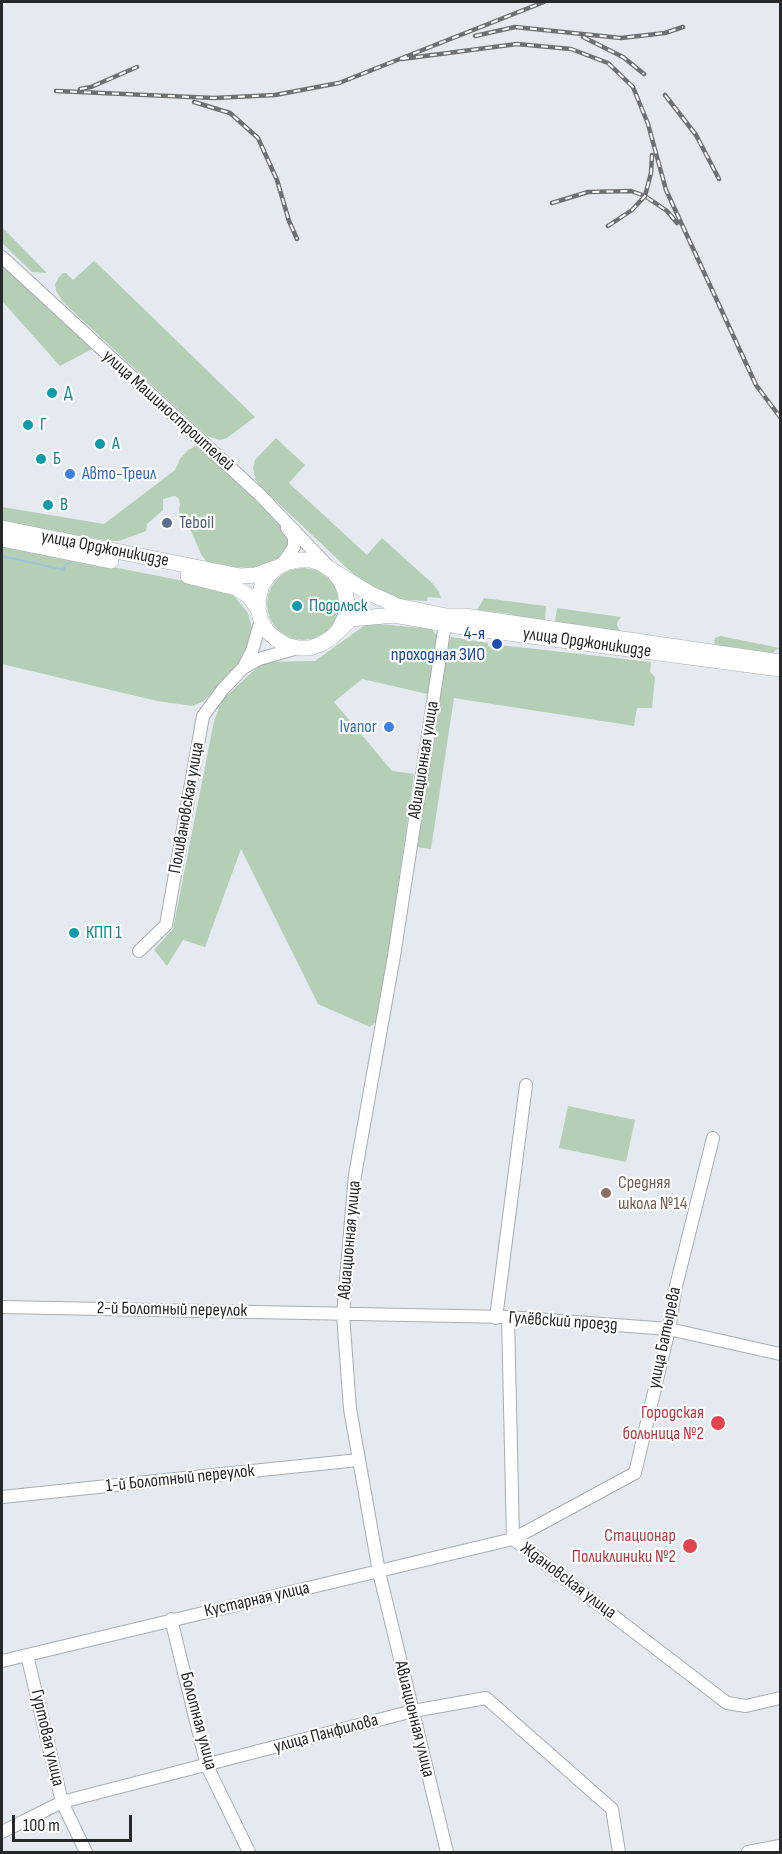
<!DOCTYPE html>
<meta charset="utf-8">
<style>
body{margin:0}
#map{position:relative;width:782px;height:1854px;overflow:hidden;background:#e4eaf0;font-family:"Sofia Sans Condensed",sans-serif}
canvas{display:block}
.frame{position:absolute;inset:0;border:3px solid #26282a;pointer-events:none}
.scale{position:absolute;left:12px;top:1815px;width:120px;height:27px;box-sizing:border-box;border:3px solid #26282a;border-top:0;padding-left:8px;font-size:18px;line-height:21px;white-space:nowrap;color:#26282a;-webkit-text-stroke:4px #fff;paint-order:stroke}
</style>
<div id="map">
<canvas width="782" height="1854"></canvas>
<div class="frame"></div>
<div class="scale">100 m</div>
</div>
<script>
const context = document.querySelector('canvas').getContext('2d');
context.lineJoin = 'round';
function fill(path, color) {
  context.fillStyle = color;
  context.fill(path, 'evenodd');
}
function toPath(rows) {
  const path = new Path2D();
  for (const r of rows) {
    if (r.length === 3) {
      path.moveTo(r[0] + r[2], r[1]);
      path.arc(r[0], r[1], r[2], 0, 2 * Math.PI);
      continue;
    }
    path.moveTo(r[0], r[1]);
    for (let i = 2; i < r.length; i += 2) path.lineTo(r[i], r[i + 1]);
  }
  return path;
}
function stroke(path, color, width, dash) {
  context.strokeStyle = color;
  context.lineWidth = width;
  context.lineCap = dash ? 'butt' : 'round';
  context.setLineDash(dash || []);
  context.stroke(path);
}
function drawText(font, color, halo, rows, align = 'center') {
  context.font = font + ' "Sofia Sans Condensed",sans-serif';
  context.lineWidth = 4.5;
  context.setLineDash([]);
  context.textBaseline = 'middle';
  context.strokeStyle = halo;
  context.fillStyle = color;
  for (const [text, x, y, turn = 0] of rows) {
    context.save();
    context.translate(x, y);
    context.rotate((+turn || 0) * Math.PI / 180);
    context.textAlign = isNaN(turn) ? turn : align;
    if (halo) context.strokeText(text, 0, 0);
    context.fillText(text, 0, 0);
    context.restore();
  }
}
const green = toPath([
 [2,227,47,273,32,272,2,243],
 [2,259,94,344,92,349,60,366,2,301],
 [94,261,110,276,255,417,227,438,220,440,207,436,64,303,56,291,55,284,59,277,63,273,66,273,73,280],
 [276,438,305,465,289,483,367,555,382,538,433,584,439,592,441,598,428,597,427,601,392,599,366,586,259,485,255,478,253,468,255,460],
 [200,444,283,524,290,539,287,549,274,562,264,567,248,568,212,565,206,561,201,554,191,531,181,523,179,509,180,504,179,499,175,496,163,499,163,510,147,524,146,531,119,541,111,541,2,523,2,507,104,524,175,470,180,459,188,450],
 [2,545,229,590,248,613,252,629,243,660,204,701,193,706,157,701,2,664],
 [303,604,36],
 [484,598,546,606,545,620,525,621,511,614,477,610],
 [557,608,621,617,617,623,617,626,622,634,555,622],
 [368,623,432,629,437,636,428,694,362,679,334,702,392,771,414,774,379,1019,370,1027,318,1004,241,849,205,947,183,940,167,966,154,950,173,929,214,721,222,700,263,662,315,661],
 [720,636,780,648,780,649,777,649,773,653,717,646,714,642,715,638],
 [451,637,488,643,488,646,497,648,498,645,527,648,651,662,650,672,655,677,652,708,637,708,634,726,454,698,431,849,416,847,446,652],
 [568,1106,635,1120,626,1162,559,1148]
]);
const stream = toPath([
 [2,556,64,570,65,565,71,562]
]);
const minor = toPath([
 [2,257,260,495,327,565],
 [279,566,285,560,294,547,294,537,287,528],
 [445,624,394,956,355,1175,343,1314,350,1409,379,1572,447,1852],
 [243,668,259,659,298,648],
 [139,951,166,925,203,716,223,689,243,668,252,651,261,620],
 [2,1307,508,1317,669,1329,780,1354],
 [508,1317,513,1539],
 [496,1318,526,1085],
 [2,1497,358,1460],
 [513,1539,727,1703,746,1706,780,1698],
 [171,1619,207,1766,249,1852],
 [27,1655,62,1802,86,1852],
 [2,1661,513,1539,635,1473,669,1329,676,1286,713,1138],
 [2,1832,62,1802,413,1711,486,1698,612,1809,619,1852],
 [748,1852,780,1846]
]);
const major = toPath([
 [2,528,240,576,256,575,275,568],
 [2,539,111,561],
 [335,574,340,580,345,591,347,604,345,617,340,627],
 [188,576,236,588,249,596,258,609],
 [780,662,464,616,446,616,398,606,369,593,322,564,311,560,299,560,288,562,278,567,269,575,262,585,259,597,258,609,261,620,267,631,276,639,286,645,298,648,310,648,321,644,331,638,351,619,394,615,463,627,780,669]
]);
const rail = toPath([
 [475,36,515,27,621,38,665,33,683,27],
 [583,37,623,57,644,74],
 [402,59,517,44,571,49,608,63,633,87,648,124,666,190,756,385,780,417],
 [80,89,91,87,137,67],
 [56,91,214,98,275,95,339,83,544,2],
 [665,95,696,135,719,179],
 [194,102,230,113,258,138,277,180,289,221,297,239],
 [552,203,588,192,631,191,645,196,667,211,677,223],
 [608,226,632,210,645,196,651,173,652,155]
]);
const markers = [
 [52,393,6,"#0f9aa8"],
 [28,425,6,"#0f9aa8"],
 [100,444,6,"#0f9aa8"],
 [41,459,6,"#0f9aa8"],
 [70,474,6,"#3f7fe0"],
 [48,505,6,"#0f9aa8"],
 [167,523,6,"#5c6f8a"],
 [297,606,6,"#0f9aa8"],
 [497,644,6,"#1a4fb4"],
 [389,727,6,"#3f7fe0"],
 [74,933,6,"#0f9aa8"],
 [606,1193,6,"#8d6e63"],
 [718,1423,8,"#e0444e"],
 [690,1546,8,"#e0444e"]
];
const cultureNames = [
 ["Д",64,393],
 ["Г",40,425],
 ["А",112,444],
 ["Б",53,459],
 ["В",60,505],
 ["Подольск",309,606],
 ["КПП 1",86,933]
];
const streetNames = [
 ["улица Машиностроителей",168,411,42],
 ["улица Орджоникидзе",105,549,11],
 ["улица Орджоникидзе",587,643,8],
 ["Авиационная улица",424,760,-81],
 ["Поливановская улица",187,808,-80],
 ["Авиационная улица",350,1240,-85],
 ["2-й Болотный переулок",172,1310,1],
 ["Гулёвский проезд",563,1322,4],
 ["улица Батырева",665,1338,-78],
 ["1-й Болотный переулок",180,1479,-6],
 ["Ждановская улица",568,1581,37],
 ["Кустарная улица",257,1600,-13],
 ["Авиационная улица",414,1719,76],
 ["Болотная улица",198,1721,75],
 ["улица Панфилова",326,1734,-15],
 ["Гуртовая улица",47,1738,77]
];
const shopNames = [
 ["Авто-Треил",82,474],
 ["Ivanor",377,727,"right"]
];
const serviceNames = [
 ["Teboil",179,523]
];
const transitNames = [
 ["4-я",485,634],
 ["проходная ЗИО",485,655]
];
const educationNames = [
 ["Средняя",618,1183],
 ["школа №14",618,1204]
];
const healthNames = [
 ["Городская",704,1413],
 ["больница №2",704,1434],
 ["Стационар",676,1536],
 ["Поликлиники №2",676,1557]
];
fill(green, '#b4cfb5');
stroke(stream, '#9fc5d6', 2);
stroke(minor, '#a7adb2', 14);
stroke(major, '#a7adb2', 16);
stroke(minor, '#fff', 12);
stroke(major, '#fff', 15);
stroke(rail, '#6c7073', 4.5);
stroke(rail, '#fff', 2, [7]);
for (const [x, y, r, color] of markers) {
  const dot = new Path2D();
  dot.arc(x, y, r, 0, 2 * Math.PI);
  context.fillStyle = color;
  context.fill(dot);
  stroke(dot, '#fff', 2);
}
drawText('18px', '#0d838f', '#fff', cultureNames, 'left');
drawText('18px', '#26282a', '#fff', streetNames);
drawText('18px', '#366cbe', '#fff', shopNames, 'left');
drawText('18px', '#4e5e75', '#fff', serviceNames, 'left');
drawText('18px', '#164399', '#fff', transitNames, 'right');
drawText('18px', '#785e54', '#fff', educationNames, 'left');
drawText('18px', '#be3a42', '#fff', healthNames, 'right');
</script>
